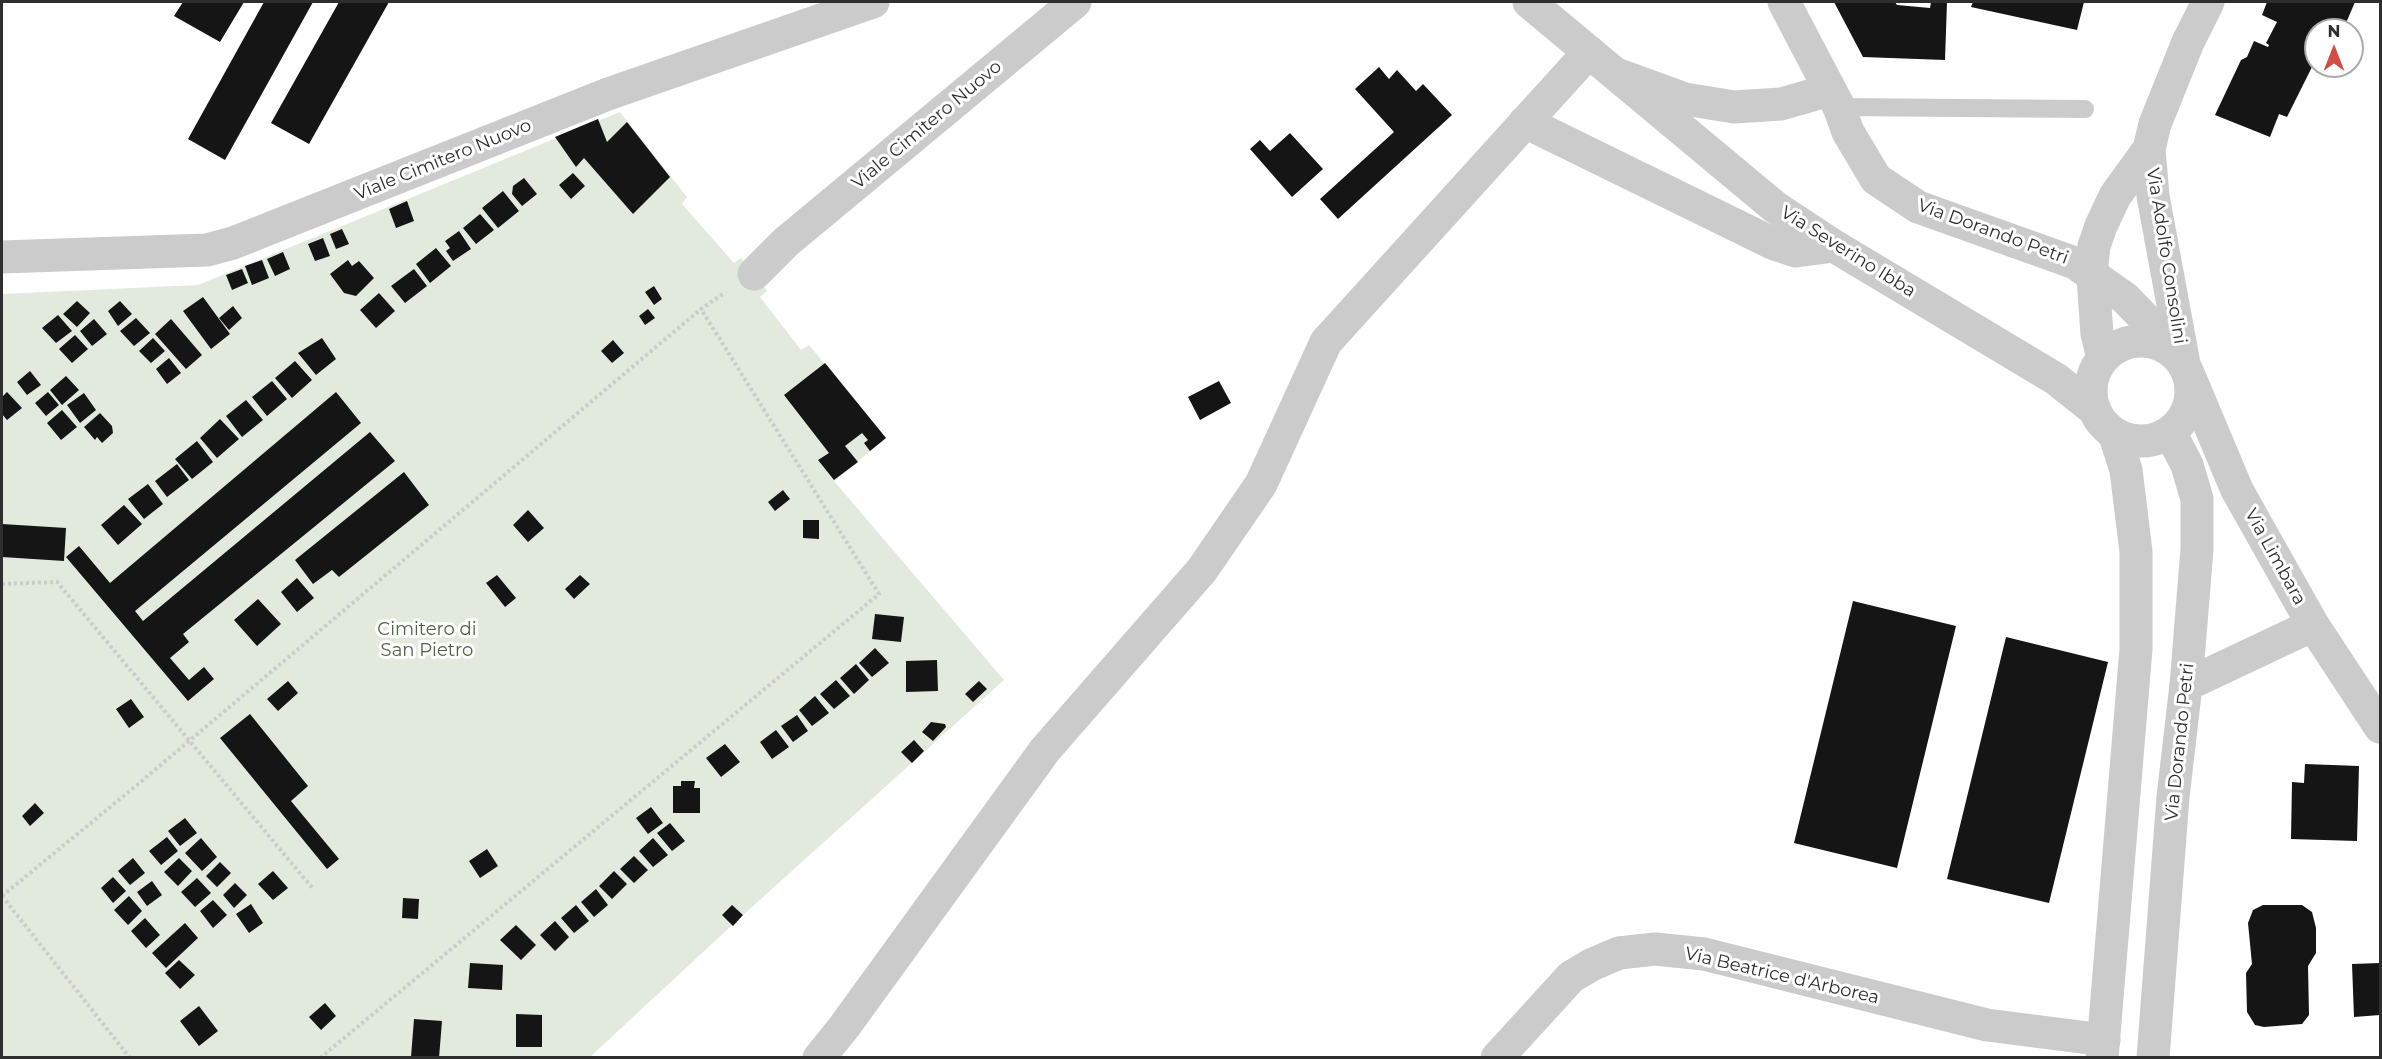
<!DOCTYPE html>
<style>
body{margin:0}
#map{position:relative;width:2382px;height:1059px;overflow:hidden;background:#fff;font-family:Montserrat,sans-serif}
canvas{display:block}
.frame{position:absolute;inset:0;border:3px solid #2e2e2e;pointer-events:none}
.north{position:absolute;left:2304px;top:18px;width:60px;height:60px;box-sizing:border-box;background:#fff;border:2px solid #ababab;border-radius:50%;rotate:0deg;font-size:16px;font-weight:700;line-height:24px;text-align:center;color:#2e2e2e}
.north::after{content:'';display:block;margin:auto;width:21px;height:27px;background:#d24d42;clip-path:polygon(50% 0,100% 100%,50% 72%,0 100%)}
</style>
<div id="map">
<canvas width="2382" height="1059"></canvas>
<div class="frame"></div>
<div class="north">N</div>
</div>
<script>
const context = document.querySelector('canvas').getContext('2d');
context.lineJoin = 'round';
function fill(path, color) {
  context.fillStyle = color;
  context.fill(path, 'evenodd');
}
function toPath(rows) {
  const path = new Path2D();
  for (const r of rows) {
    if (r.length === 3) {
      path.moveTo(r[0] + r[2], r[1]);
      path.arc(r[0], r[1], r[2], 0, 2 * Math.PI);
      continue;
    }
    path.moveTo(r[0], r[1]);
    for (let i = 2; i < r.length; i += 2) path.lineTo(r[i], r[i + 1]);
  }
  return path;
}
function stroke(path, color, width, dash) {
  context.strokeStyle = color;
  context.lineWidth = width;
  context.lineCap = dash ? 'butt' : 'round';
  context.setLineDash(dash || []);
  context.stroke(path);
}
function drawText(font, color, halo, rows, align = 'center') {
  context.font = font + ' Montserrat,sans-serif';
  context.lineWidth = 6;
  context.setLineDash([]);
  context.textBaseline = 'middle';
  context.strokeStyle = halo;
  context.fillStyle = color;
  for (const [text, x, y, turn = 0] of rows) {
    context.save();
    context.translate(x, y);
    context.rotate((+turn || 0) * Math.PI / 180);
    context.textAlign = isNaN(turn) ? turn : align;
    if (halo) context.strokeText(text, 0, 0);
    context.fillText(text, 0, 0);
    context.restore();
  }
}
const green = toPath([
 [620,112,687,197,682,204,734,263,741,258,767,291,760,297,801,350,809,345,886,438,834,481,1004,680,743,915,590,1057,2,1057,2,294,198,285]
]);
const building = toPath([
 [183,2,244,2,220,42,174,16],
 [264,2,313,2,225,160,188,139],
 [339,2,389,2,309,144,271,123],
 [1834,2,1895,2,1897,5,1930,8,1931,2,1947,2,1945,60,1863,57],
 [1973,2,2084,2,2077,30,1971,7],
 [2267,2,2355,2,2343,30,2316,30,2316,66,2327,66,2325,71,2312,67,2287,117,2279,114,2270,137,2215,115,2241,60,2247,57,2254,41,2268,47,2269,45,2266,43,2277,22,2262,15],
 [1379,67,1389,79,1397,70,1416,91,1423,84,1452,115,1338,219,1320,199,1394,132,1355,89],
 [598,119,607,142,627,122,670,177,633,214,584,158,576,167,555,137],
 [1290,133,1323,169,1292,197,1250,149,1260,140,1270,151],
 [573,173,585,186,571,199,559,185],
 [524,178,537,194,522,206,512,194,513,186],
 [503,191,519,211,498,228,482,208],
 [407,201,414,221,396,228,389,209],
 [480,214,494,230,476,244,463,228],
 [342,229,349,244,336,249,330,234],
 [459,231,471,249,453,261,446,251,450,248,445,241],
 [323,238,330,256,315,261,308,244],
 [436,248,451,266,430,283,416,264],
 [283,252,290,269,275,276,267,259],
 [262,260,269,278,252,285,245,266],
 [348,260,352,266,359,261,374,278,356,296,344,293,330,274],
 [242,269,248,283,232,290,226,275],
 [414,269,427,286,405,303,391,286],
 [654,286,662,299,654,305,645,292],
 [379,293,395,311,376,328,360,310],
 [203,297,230,334,211,349,183,311],
 [77,301,90,313,77,327,63,314],
 [120,301,132,314,118,326,108,311],
 [233,306,242,318,229,330,219,318],
 [648,309,655,318,645,325,639,316],
 [58,315,72,331,56,343,42,328],
 [136,318,150,333,134,346,120,331],
 [94,319,107,334,92,346,80,331],
 [171,319,202,355,186,369,155,334],
 [75,335,88,349,72,363,59,349],
 [153,338,165,351,151,363,139,351],
 [322,338,336,359,316,375,298,353],
 [613,340,624,353,612,363,601,351],
 [169,358,181,373,167,384,156,369],
 [295,361,312,380,292,398,275,378],
 [825,363,886,438,870,451,864,443,868,440,862,433,845,446,858,462,834,480,818,460,829,453,784,395],
 [30,371,41,385,27,395,17,382],
 [66,376,79,390,62,405,50,390],
 [272,381,287,399,267,416,252,397],
 [1219,381,1231,403,1200,420,1188,397],
 [7,392,22,408,7,420,2,414,2,397],
 [48,392,59,405,46,416,35,403],
 [336,392,361,423,135,611,143,621,370,432,395,461,183,634,189,642,170,658,189,680,204,667,214,679,188,701,66,557,79,546,110,583],
 [84,393,96,410,80,423,67,405],
 [246,400,263,420,242,437,226,416],
 [62,410,77,427,61,440,47,423],
 [100,413,112,426,113,433,102,443,97,437,95,440,84,427],
 [220,419,239,439,217,458,200,438],
 [197,441,213,462,192,479,175,459],
 [177,464,189,480,167,497,155,481],
 [404,472,429,505,339,577,332,570,313,584,295,560],
 [148,484,163,504,144,519,128,499],
 [783,490,790,499,775,511,768,502],
 [124,505,142,524,118,545,101,525],
 [528,510,544,528,528,542,513,525],
 [803,520,819,520,819,539,803,538],
 [2,524,66,528,64,561,2,557],
 [497,575,516,598,505,607,486,583],
 [580,575,590,584,574,599,565,589],
 [297,578,314,598,297,612,281,592],
 [258,599,281,624,257,646,234,620],
 [1853,601,1956,626,1897,868,1794,843],
 [875,614,904,617,901,642,872,639],
 [2006,637,2108,662,2049,903,1947,879],
 [875,648,889,663,872,677,859,663],
 [937,660,938,691,906,692,906,661],
 [856,664,869,680,854,694,840,678],
 [836,680,850,696,834,709,820,694],
 [288,681,298,693,278,711,267,699],
 [979,681,987,689,973,702,965,694],
 [815,696,829,713,812,726,799,710],
 [131,699,144,717,129,728,116,709],
 [250,714,308,786,291,801,339,859,327,869,220,738],
 [797,715,808,731,793,742,781,726],
 [931,722,945,724,946,727,933,741,922,732],
 [776,730,789,747,772,759,760,742],
 [914,740,924,751,912,763,901,752],
 [725,744,740,762,721,777,706,758],
 [2305,764,2359,766,2357,841,2291,839,2292,782,2304,783],
 [681,781,695,781,694,788,700,788,700,813,673,813,673,786,681,786],
 [35,803,44,813,30,826,22,816],
 [651,807,663,823,648,834,636,818],
 [185,818,197,833,180,846,168,831],
 [670,823,685,841,672,851,657,833],
 [167,837,178,851,161,865,149,851],
 [201,838,217,857,202,871,185,853],
 [653,838,668,855,653,867,639,851],
 [487,849,498,866,480,878,469,861],
 [634,856,648,870,634,883,620,869],
 [133,858,145,873,130,885,118,871],
 [179,858,192,871,178,886,164,872],
 [220,862,231,873,217,887,206,876],
 [273,871,288,888,273,900,258,884],
 [614,871,627,884,612,899,599,886],
 [113,877,126,891,113,903,101,888],
 [197,878,211,893,195,907,181,892],
 [152,881,162,895,147,906,137,892],
 [235,883,247,895,234,908,223,895],
 [596,889,608,905,594,917,581,902],
 [129,896,142,911,128,925,114,910],
 [403,898,419,899,418,919,402,918],
 [213,900,227,915,213,928,200,911],
 [251,904,263,923,249,933,236,914],
 [576,905,589,921,574,933,561,918],
 [732,905,743,915,733,926,722,915],
 [2263,905,2302,905,2312,912,2316,928,2316,953,2308,966,2309,1015,2302,1024,2264,1027,2255,1025,2247,1012,2246,973,2252,964,2248,923,2253,910],
 [145,918,160,935,146,948,131,931],
 [555,921,569,937,555,951,540,935],
 [185,923,198,938,166,968,152,953],
 [516,925,536,945,521,960,500,940],
 [179,960,195,975,180,989,165,973],
 [470,963,503,965,502,990,468,988],
 [2380,963,2380,1015,2354,1017,2352,964],
 [325,1003,336,1016,321,1030,309,1017],
 [199,1006,218,1031,199,1046,180,1021],
 [516,1014,542,1015,542,1047,516,1047],
 [414,1019,442,1021,439,1058,411,1057]
]);
const path = toPath([
 [2,584,57,582,314,890],
 [2,896,137,785,701,309,723,294],
 [2,896,130,1058],
 [320,1058,879,594,701,309]
]);
const service = toPath([
 [1839,107,2085,109]
]);
const minor = toPath([
 [1784,2,1839,107,1848,132,1876,179,1918,207,2075,263,2125,298,2157,331,2174,352],
 [1619,75,1685,99,1734,107,1781,104,1830,90],
 [1525,122,1772,243,1796,251,1834,246],
 [2,257,207,250,233,243,608,94,873,2],
 [754,274,786,242,1075,2],
 [2190,378,2237,490,2313,625,2380,727],
 [2186,685,2313,625],
 [819,1058,844,1027,1045,750,1202,570,1261,484,1326,342,1589,52],
 [1497,1058,1571,977,1591,965,1619,953,1655,949,1704,954,1987,1025,2104,1040]
]);
const tertiary = toPath([
 [1529,2,1775,207,1834,246,2056,379,2095,410],
 [2141,391,50],
 [2103,358,2097,334,2092,264,2094,246,2101,226,2115,196,2149,149],
 [2184,364,2153,196,2149,149,2155,124,2188,42,2208,2],
 [2102,1058,2136,649,2136,552,2126,470,2114,433],
 [2153,1058,2173,797,2186,685,2197,549,2197,499,2187,465,2170,432]
]);
const streetNames = [
 ["Viale Cimitero Nuovo",927,125,-40],
 ["Viale Cimitero Nuovo",443,160,-22],
 ["Via Dorando Petri",1993,232,20],
 ["Via Severino Ibba",1848,252,32],
 ["Via Adolfo Consolini",2166,256,81],
 ["Via Limbara",2275,557,61],
 ["Via Dorando Petri",2180,742,-84],
 ["Via Beatrice d'Arborea",1782,976,13]
];
const parkNames = [
 ["Cimitero di",427,630],
 ["San Pietro",427,651]
];
fill(green, '#e2eadd');
fill(building, '#151515');
stroke(path, '#cbcbcb', 4, [3, 3]);
stroke(service, '#cbcbcb', 18);
stroke(minor, '#cbcbcb', 33);
stroke(tertiary, '#cbcbcb', 33);
drawText('18px', '#2e2e2e', '#fff', streetNames);
drawText('18px', '#4c6540', '#fff', parkNames);
</script>
